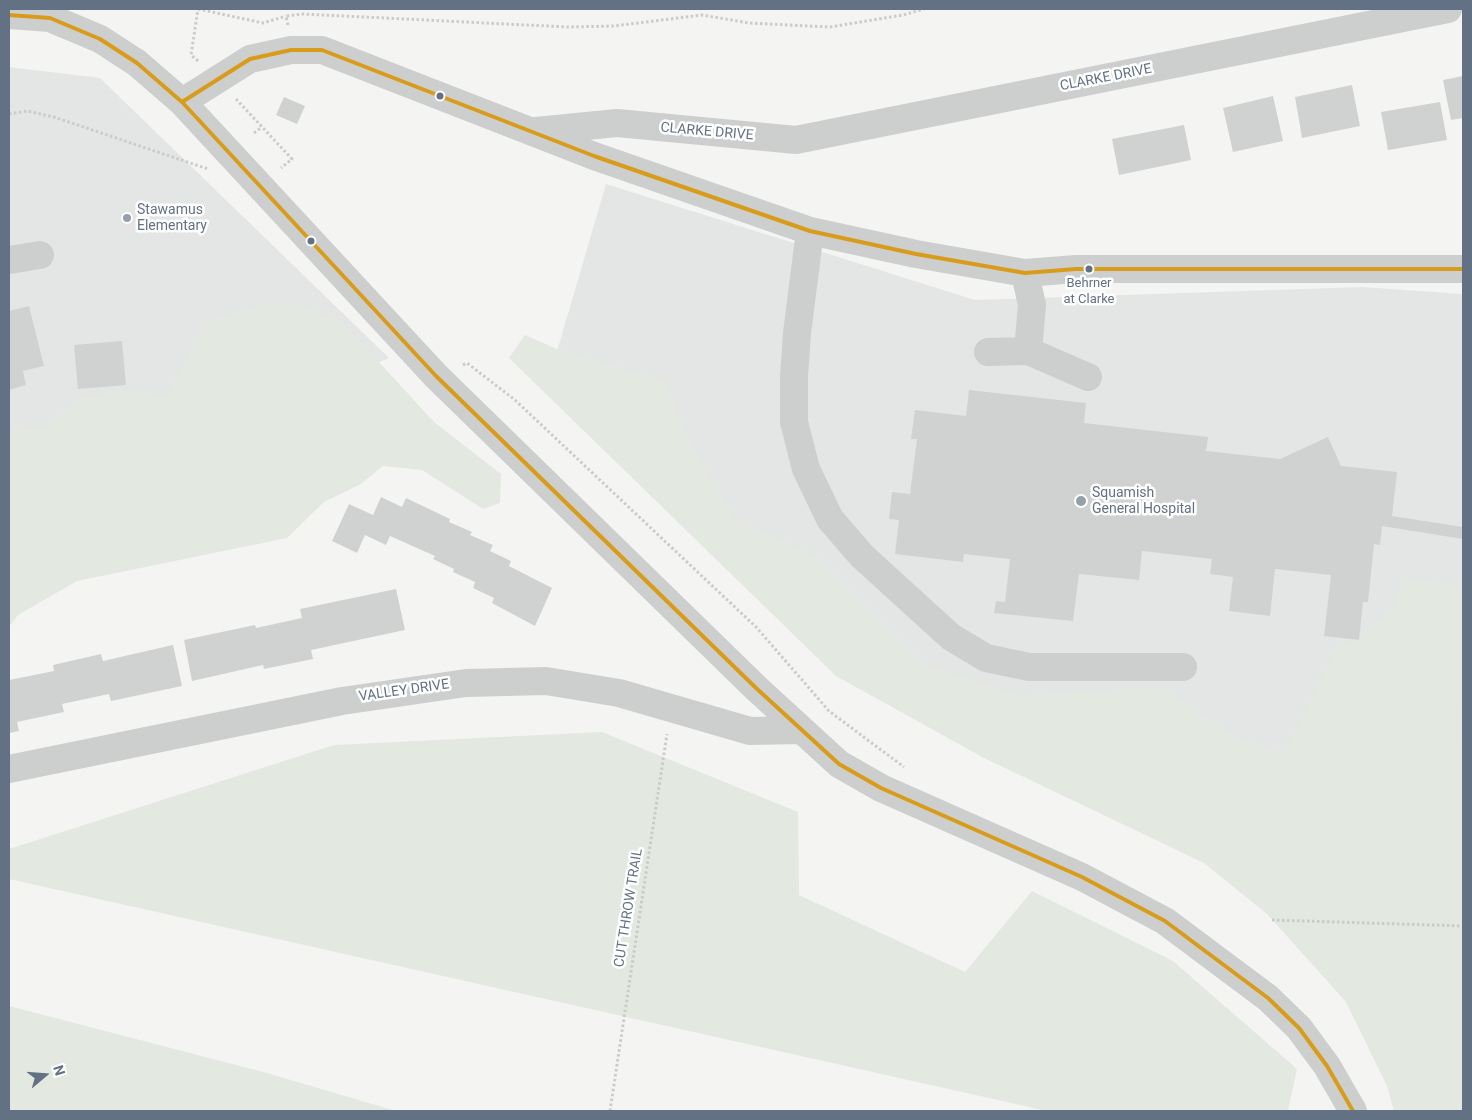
<!DOCTYPE html>
<style>
body{margin:0}
#map{position:relative;width:1472px;height:1120px;overflow:hidden;background:#f4f5f2;font-family:Roboto,sans-serif}
canvas{display:block}
.frame{position:absolute;inset:0;border:10px solid #627284;pointer-events:none}
.north{position:absolute;left:20px;top:1050px;width:50px;height:50px;-webkit-text-stroke:4px #fff;paint-order:stroke;rotate:72deg;font-size:14px;font-weight:700;line-height:20px;text-align:center;color:#627284}
.north::after{content:'';display:block;margin:auto;width:18px;height:22px;background:#627284;clip-path:polygon(50% 0,100% 100%,50% 72%,0 100%)}
</style>
<div id="map">
<canvas width="1472" height="1120"></canvas>
<div class="frame"></div>
<div class="north">N</div>
</div>
<script>
const context = document.querySelector('canvas').getContext('2d');
context.lineJoin = 'round';
function fill(path, color) {
  context.fillStyle = color;
  context.fill(path, 'evenodd');
}
function toPath(rows) {
  const path = new Path2D();
  for (const r of rows) {
    path.moveTo(r[0], r[1]);
    for (let i = 2; i < r.length; i += 2) path.lineTo(r[i], r[i + 1]);
  }
  return path;
}
function stroke(path, color, width, dash) {
  context.strokeStyle = color;
  context.lineWidth = width;
  context.lineCap = dash ? 'butt' : 'round';
  context.setLineDash(dash || []);
  context.stroke(path);
}
function drawText(font, color, halo, rows, align = 'center') {
  context.font = font + ' Roboto,sans-serif';
  context.lineWidth = 5;
  context.setLineDash([]);
  context.textBaseline = 'middle';
  context.strokeStyle = halo;
  context.fillStyle = color;
  for (const [text, x, y, turn = 0] of rows) {
    context.save();
    context.translate(x, y);
    context.rotate((+turn || 0) * Math.PI / 180);
    context.textAlign = isNaN(turn) ? turn : align;
    if (halo) context.strokeText(text, 0, 0);
    context.fillText(text, 0, 0);
    context.restore();
  }
}
const built = toPath([
 [9,67,100,78,389,358,9,516],
 [606,184,975,300,1362,287,1463,294,1463,839,1068,751,846,631,551,372]
]);
const green = toPath([
 [260,305,303,305,344,324,434,422,501,474,500,503,483,509,422,470,383,466,361,484,324,502,287,538,77,581,18,615,9,627,9,432,48,425,81,398,124,390,165,397,208,321],
 [525,335,557,349,665,381,694,450,737,521,815,556,923,664,1019,696,1161,687,1231,735,1283,754,1335,651,1391,613,1403,577,1463,587,1463,681,1460,739,1463,740,1463,1111,1394,1111,1387,1086,1346,1002,1267,914,1204,863,984,758,836,676,509,358],
 [602,732,798,812,799,895,965,972,1032,891,1173,961,1297,1069,1288,1111,1047,1111,9,879,9,849,334,745],
 [9,1006,267,1073,396,1111,9,1111]
]);
const building = toPath([
 [1463,76,1463,118,1451,120,1443,80],
 [1352,85,1360,126,1302,138,1295,97],
 [1273,96,1283,141,1233,152,1223,108],
 [284,97,305,106,297,124,276,115],
 [1440,102,1447,140,1388,150,1381,112],
 [1184,125,1191,160,1119,175,1112,139],
 [29,306,44,366,23,371,26,385,9,390,9,311],
 [122,341,126,385,78,389,74,345],
 [969,390,1086,403,1084,423,1208,437,1206,451,1280,459,1328,437,1341,466,1397,472,1392,516,1463,527,1463,539,1382,526,1380,545,1374,544,1368,602,1363,602,1359,640,1324,636,1331,575,1275,569,1270,616,1229,611,1233,577,1210,574,1212,559,1142,551,1139,580,1079,574,1073,621,994,613,996,601,1005,602,1010,559,964,554,963,562,895,554,899,520,889,519,892,492,910,494,917,439,911,439,915,410,966,416],
 [381,497,402,507,406,498,450,519,449,522,472,532,470,535,493,545,490,551,511,561,509,566,552,588,535,626,492,603,494,598,473,588,475,582,453,572,454,569,433,559,435,556,390,536,386,545,365,535,357,553,332,541,349,504,373,515],
 [396,589,405,630,311,650,313,659,264,669,263,665,192,681,184,640,255,625,256,628,302,618,300,609],
 [173,645,182,686,111,701,109,694,62,704,64,712,17,722,19,731,9,733,9,680,54,671,53,665,101,654,103,661]
]);
const path = toPath([
 [198,9,263,23,286,16],
 [288,25,286,16,303,14,567,27,614,26,702,15,749,23,830,27,903,15,924,9],
 [198,61,191,55,198,9],
 [236,99,292,159,281,168],
 [9,114,27,111,54,117,208,169],
 [254,133,262,127],
 [463,365,467,363,515,400,756,627,829,711,904,767],
 [1272,920,1463,926],
 [610,1111,667,734]
]);
const minor = toPath([
 [9,15,50,18,100,39,137,63,182,102,436,376,756,688,839,764,881,788,1082,877,1165,921,1268,998,1299,1028,1327,1066,1353,1111],
 [182,102,250,59,291,50,322,50,594,156,810,231,916,254,1025,273,1076,269,1463,269],
 [536,131,617,123,796,140,1448,9],
 [810,231,797,333,794,377,794,422,806,469,830,519,862,556,951,637,986,658,1029,667,1183,667],
 [9,260,40,255],
 [1025,273,1032,305,1028,351],
 [988,352,1028,351,1088,377],
 [9,769,342,701,466,683,546,681,619,693,750,731,801,730]
]);
const bus1 = toPath([
 [9,15,50,18,100,39,137,63,182,102,436,376,756,688,839,764,881,788,1082,877,1165,921,1268,998,1299,1028,1327,1066,1353,1111],
 [182,102,250,59,291,50,322,50,594,156,810,231,916,254,1025,273,1076,269,1463,269]
]);
const markers = [
 [440,96,4.5,"#627284"],
 [127,218,5,"#95a0aa"],
 [311,241,4.5,"#627284"],
 [1089,269,4.5,"#627284"],
 [1081,501,6,"#95a0aa"]
];
const busNames = [
 ["Behrner",1089,284],
 ["at Clarke",1089,300]
];
const streetNames = [
 ["CLARKE DRIVE",1106,78,-11],
 ["CLARKE DRIVE",707,132,5],
 ["VALLEY DRIVE",404,691,-8],
 ["CUT THROW TRAIL",629,908,-81]
];
const poiNames = [
 ["Stawamus",137,210],
 ["Elementary",137,226],
 ["Squamish",1092,493],
 ["General Hospital",1092,509]
];
fill(built, '#e4e6e5');
fill(green, '#e3e8e0');
fill(building, '#d0d2d2');
stroke(path, '#cbcbcc', 3, [2.5, 2.5]);
stroke(minor, '#cdcfcf', 28);
stroke(bus1, '#d99c1a', 4);
for (const [x, y, r, color] of markers) {
  const dot = new Path2D();
  dot.arc(x, y, r, 0, 2 * Math.PI);
  context.fillStyle = color;
  context.fill(dot);
  stroke(dot, '#fff', 2);
}
drawText('13px', '#627284', '#fff', busNames);
drawText('14px', '#627284', '#fff', streetNames);
drawText('14px', '#627284', '#fff', poiNames, 'left');
</script>
